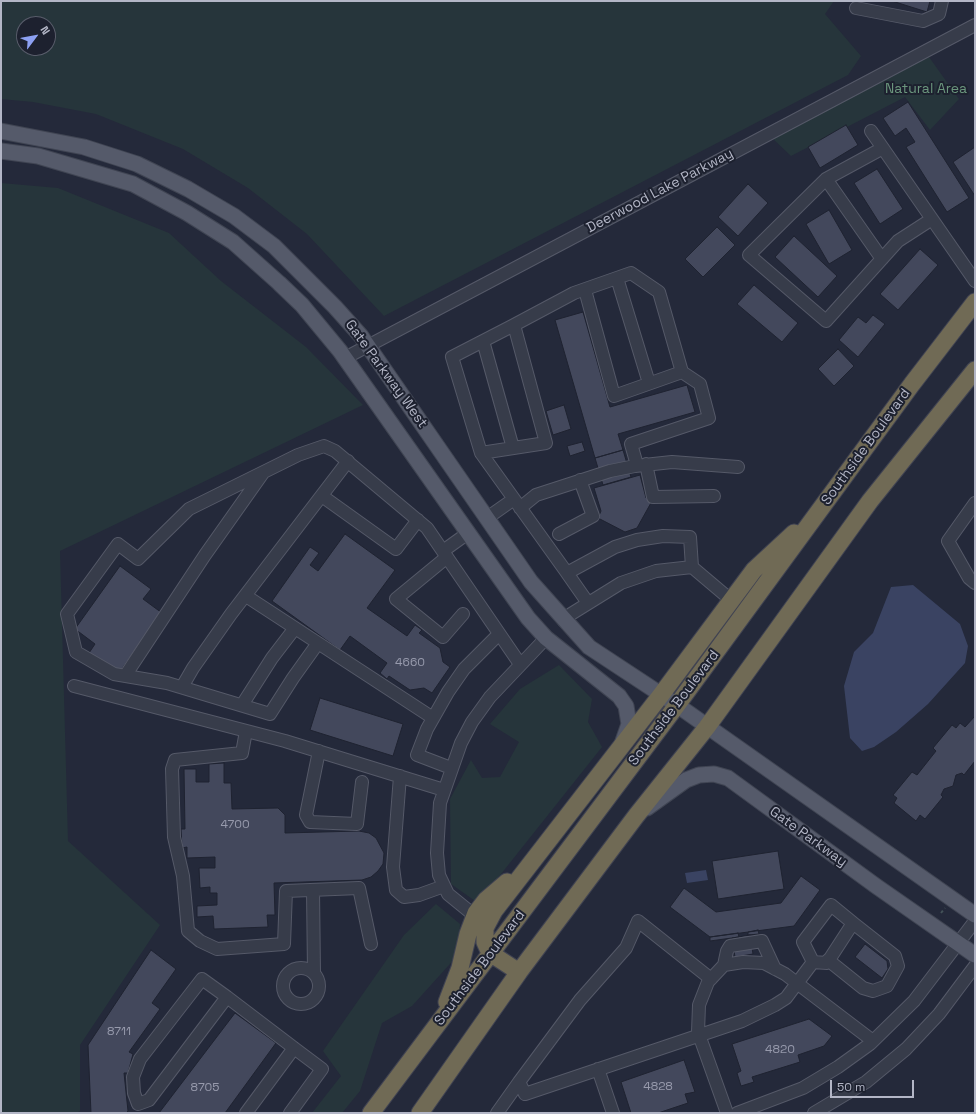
<!DOCTYPE html>
<style>
body{margin:0}
#map{position:relative;width:976px;height:1114px;overflow:hidden;background:#24293a;font-family:"Space Grotesk",sans-serif}
canvas{display:block}
.frame{position:absolute;inset:0;border:2px solid #b3b6c6;pointer-events:none}
.north{position:absolute;left:16px;top:16px;width:40px;height:40px;box-sizing:border-box;background:#1d212f;border:1px solid #595d6b;border-radius:50%;rotate:58deg;font-size:11px;font-weight:700;line-height:16px;text-align:center;color:#b3b6c6}
.north::after{content:'';display:block;margin:auto;width:14px;height:18px;background:#8ca0f2;clip-path:polygon(50% 0,100% 100%,50% 72%,0 100%)}
.scale{position:absolute;left:830px;top:1080px;width:84px;height:18px;box-sizing:border-box;border:2px solid #b3b6c6;border-top:0;padding-left:5px;font-size:12px;line-height:14px;white-space:nowrap;color:#b3b6c6;-webkit-text-stroke:3px #1d212f;paint-order:stroke}
</style>
<div id="map">
<canvas width="976" height="1114"></canvas>
<div class="frame"></div>
<div class="north">N</div>
<div class="scale">50 m</div>
</div>
<script>
const context = document.querySelector('canvas').getContext('2d');
context.lineJoin = 'round';
function fill(path, color) {
  context.fillStyle = color;
  context.fill(path, 'evenodd');
}
function toPath(rows) {
  const path = new Path2D();
  for (const r of rows) {
    if (r.length === 3) {
      path.moveTo(r[0] + r[2], r[1]);
      path.arc(r[0], r[1], r[2], 0, 2 * Math.PI);
      continue;
    }
    path.moveTo(r[0], r[1]);
    for (let i = 2; i < r.length; i += 2) path.lineTo(r[i], r[i + 1]);
  }
  return path;
}
function stroke(path, color, width, dash) {
  context.strokeStyle = color;
  context.lineWidth = width;
  context.lineCap = dash ? 'butt' : 'round';
  context.setLineDash(dash || []);
  context.stroke(path);
}
function drawText(font, color, halo, rows, align = 'center') {
  context.font = font + ' "Space Grotesk",sans-serif';
  context.lineWidth = 4;
  context.setLineDash([]);
  context.textBaseline = 'middle';
  context.strokeStyle = halo;
  context.fillStyle = color;
  for (const [text, x, y, turn = 0] of rows) {
    context.save();
    context.translate(x, y);
    context.rotate((+turn || 0) * Math.PI / 180);
    context.textAlign = isNaN(turn) ? turn : align;
    if (halo) context.strokeText(text, 0, 0);
    context.fillText(text, 0, 0);
    context.restore();
  }
}
const green = toPath([
 [1,1,834,1,825,14,861,56,848,75,384,316,307,234,248,188,183,149,96,114,33,102,1,99],
 [24,24,48,24,48,48,24,48],
 [929,57,959,99,930,130,905,97,791,156,771,137],
 [1,183,58,188,169,233,221,281,306,347,363,405,60,551,68,841,160,925,80,1045,80,1111,76,1113,1,1113],
 [559,665,592,699,588,722,602,747,478,903,451,884,450,799,471,760,482,778,500,777,519,742,490,724,520,689],
 [436,904,460,924,458,955,412,1006,382,1023,360,1091,342,1113,312,1113,341,1076,323,1051,404,935]
]);
const water = toPath([
 [913,585,960,624,968,646,965,663,928,704,896,732,874,747,862,751,850,738,844,686,854,652,873,633,891,587],
 [706,870,708,880,687,883,685,873]
]);
const building = toPath([
 [892,1,930,1,927,12,892,1],
 [908,102,969,198,947,212,906,147,915,142,906,128,895,136,883,118,908,102],
 [846,125,858,145,820,168,808,147,846,125],
 [975,147,975,196,953,162,975,147],
 [877,169,903,209,880,224,854,183,877,169],
 [748,184,768,203,738,236,718,217,748,184],
 [829,210,852,250,829,264,806,224,829,210],
 [717,227,735,245,703,277,685,259,717,227],
 [794,236,837,276,818,297,775,257,794,236],
 [920,249,938,265,898,310,880,294,920,249],
 [754,285,798,323,782,342,737,304,754,285],
 [583,312,610,407,687,385,695,412,618,434,623,450,595,458,555,320,583,312],
 [873,315,885,324,858,357,839,340,858,317,866,323,873,315],
 [838,349,854,366,834,386,818,369,838,349],
 [564,405,571,429,553,435,546,411,564,405],
 [582,442,585,451,570,456,567,446,582,442],
 [623,450,631,477,603,485,595,458,623,450],
 [640,475,646,498,652,501,637,528,625,532,598,518,601,511,594,488,640,475],
 [345,534,395,570,367,608,407,636,415,625,422,630,419,633,440,648,443,662,450,667,432,693,424,688,410,690,389,676,387,679,380,673,387,663,350,636,340,650,272,601,310,547,319,553,310,565,318,571,345,534],
 [120,566,151,589,143,599,162,613,118,674,89,653,95,644,75,629,120,566],
 [320,698,403,724,393,756,310,730,320,698],
 [975,716,975,761,964,775,962,773,956,775,953,786,944,789,941,795,943,797,925,819,920,815,916,821,894,803,897,798,893,795,912,772,917,775,936,751,933,748,952,725,956,728,960,723,965,727,975,716],
 [224,763,224,783,231,783,232,809,278,808,285,815,285,833,359,831,369,833,376,838,384,853,383,864,378,871,371,877,362,880,274,883,275,915,267,915,268,927,214,929,213,916,197,917,197,906,217,905,217,893,210,893,210,887,200,888,199,868,215,868,215,857,187,858,187,847,182,848,181,829,185,829,184,769,196,769,196,782,209,782,209,764,224,763],
 [778,851,784,889,718,899,712,861,778,851],
 [801,876,820,890,794,926,710,937,670,907,684,888,716,912,781,903,801,876],
 [758,930,759,934,748,935,748,932,758,930],
 [738,933,739,937,710,941,710,937,738,933],
 [750,935,753,954,735,957,732,938,750,935],
 [865,944,887,961,888,969,882,978,855,957,865,944],
 [151,950,176,969,152,1003,160,1009,129,1052,133,1054,128,1073,124,1073,128,1111,126,1113,91,1113,88,1045,151,950],
 [235,1013,276,1043,225,1113,159,1113,235,1013],
 [809,1019,832,1036,824,1046,798,1055,800,1062,752,1077,754,1082,741,1086,737,1073,741,1071,732,1044,809,1019],
 [684,1060,695,1092,685,1094,688,1103,658,1113,631,1113,621,1082,684,1060]
]);
const path = toPath([
 [941,913,945,908]
]);
const minor = toPath([
 [856,8,923,21,939,14,942,1],
 [871,131,975,281],
 [883,148,826,179,749,255,826,321,898,241,932,219],
 [826,179,882,259],
 [617,278,649,383],
 [514,325,574,293,631,273,659,292,682,372,614,396,585,290],
 [483,341,513,448],
 [345,358,975,25],
 [481,453,546,443,514,325,452,357,481,453,514,499,487,518],
 [646,464,653,497,714,496],
 [637,465,631,444,709,418,700,384,682,372],
 [322,496,396,549,418,520],
 [514,499,567,573,615,547,637,540,663,536,690,537,692,567,731,600],
 [975,503,948,541,969,578,975,583],
 [520,508,536,495,610,471,635,466,672,462,738,467],
 [559,534,593,516,580,480],
 [443,551,468,533],
 [447,557,396,599,443,637,463,614],
 [567,573,588,603],
 [246,596,433,718],
 [564,621,571,614,621,583,656,571,692,567],
 [318,643,293,678,270,714,167,683,114,674,76,652,67,614,118,544,138,559,189,509,298,455,324,446,335,451,427,528,520,664],
 [125,676,205,555,263,473],
 [74,686,285,741,444,790],
 [182,687,193,668,231,614,348,461],
 [242,705,272,658,295,628],
 [246,731,242,753,175,760,172,769,174,837,183,876,188,931,200,941,217,949,284,944,286,891,359,888,371,944],
 [319,751,306,815,310,822,357,824,362,782],
 [451,768,417,755,427,729,448,692,464,669,499,634],
 [400,776,393,867,396,890,404,897,419,895,444,886],
 [313,890,314,973],
 [475,916,448,894,439,875,437,853,440,803,461,743,472,722,490,697,546,638],
 [828,960,863,988,873,991,887,986,898,966,895,956,853,923],
 [724,965,727,951,730,946,762,941,775,969],
 [301,986,18],
 [711,979,638,921,626,948,580,1000,519,1082,525,1094,742,1021,775,1005,786,998,813,962,827,963,853,923,831,905,803,942,813,962],
 [227,997,149,1100,138,1104,134,1093,133,1077,140,1059,202,979,227,997,294,1048],
 [598,1069,613,1113],
 [246,1113,294,1048,322,1069,290,1113],
 [497,1113,519,1082],
 [727,1113,698,1032,699,1005,708,982,724,965,743,962,764,963,785,974,873,1041],
 [737,1113,803,1088,838,1067,870,1044,914,1001,975,921],
 [814,1113,866,1082,906,1049,939,1014,975,966]
]);
const major = toPath([
 [1,131,84,147,137,164,188,189,234,216,274,246,335,307,361,336,531,582,589,647,677,705,975,915],
 [1,151,38,156,133,184,187,213,233,242,279,283,302,305,340,351,528,618,546,638,619,696,626,706,629,724,623,741],
 [647,808,686,780,699,775,714,774,728,778,876,886,975,955]
]);
const highway = toPath([
 [519,972,490,953,485,942,485,928,494,911,661,695,754,570,794,533],
 [447,1002,460,968,468,934,476,913,486,900,507,882],
 [371,1113,677,705,912,384,975,302],
 [420,1113,519,972,636,816,707,727,870,501,975,370]
]);
const numberNames = [
 ["4660",410,663],
 ["4700",235,825],
 ["8711",119,1032],
 ["4820",780,1050],
 ["4828",658,1087],
 ["8705",205,1088]
];
const parkNames = [
 ["Natural Area",926,89]
];
const streetNames = [
 ["Deerwood Lake Parkway",660,191,-28],
 ["Gate Parkway West",386,374,54],
 ["Southside Boulevard",866,447,-54],
 ["Southside Boulevard",674,708,-53],
 ["Gate Parkway",808,837,36],
 ["Southside Boulevard",480,968,-53]
];
fill(green, '#26353b');
fill(water, '#3a4362');
fill(building, '#43485c');
stroke(building, '#1f2331', 1);
stroke(minor, '#555968', 14);
stroke(major, '#404553', 17);
stroke(highway, '#404352', 19);
stroke(path, '#435258', 2, [3, 3]);
stroke(minor, '#373c4a', 12);
stroke(major, '#555a6a', 15);
stroke(highway, '#706a55', 17);
drawText('12px', '#979aac', null, numberNames);
drawText('14px', '#6b967d', '#1d212f', parkNames);
drawText('14px', '#b3b6c6', '#1d212f', streetNames);
</script>
